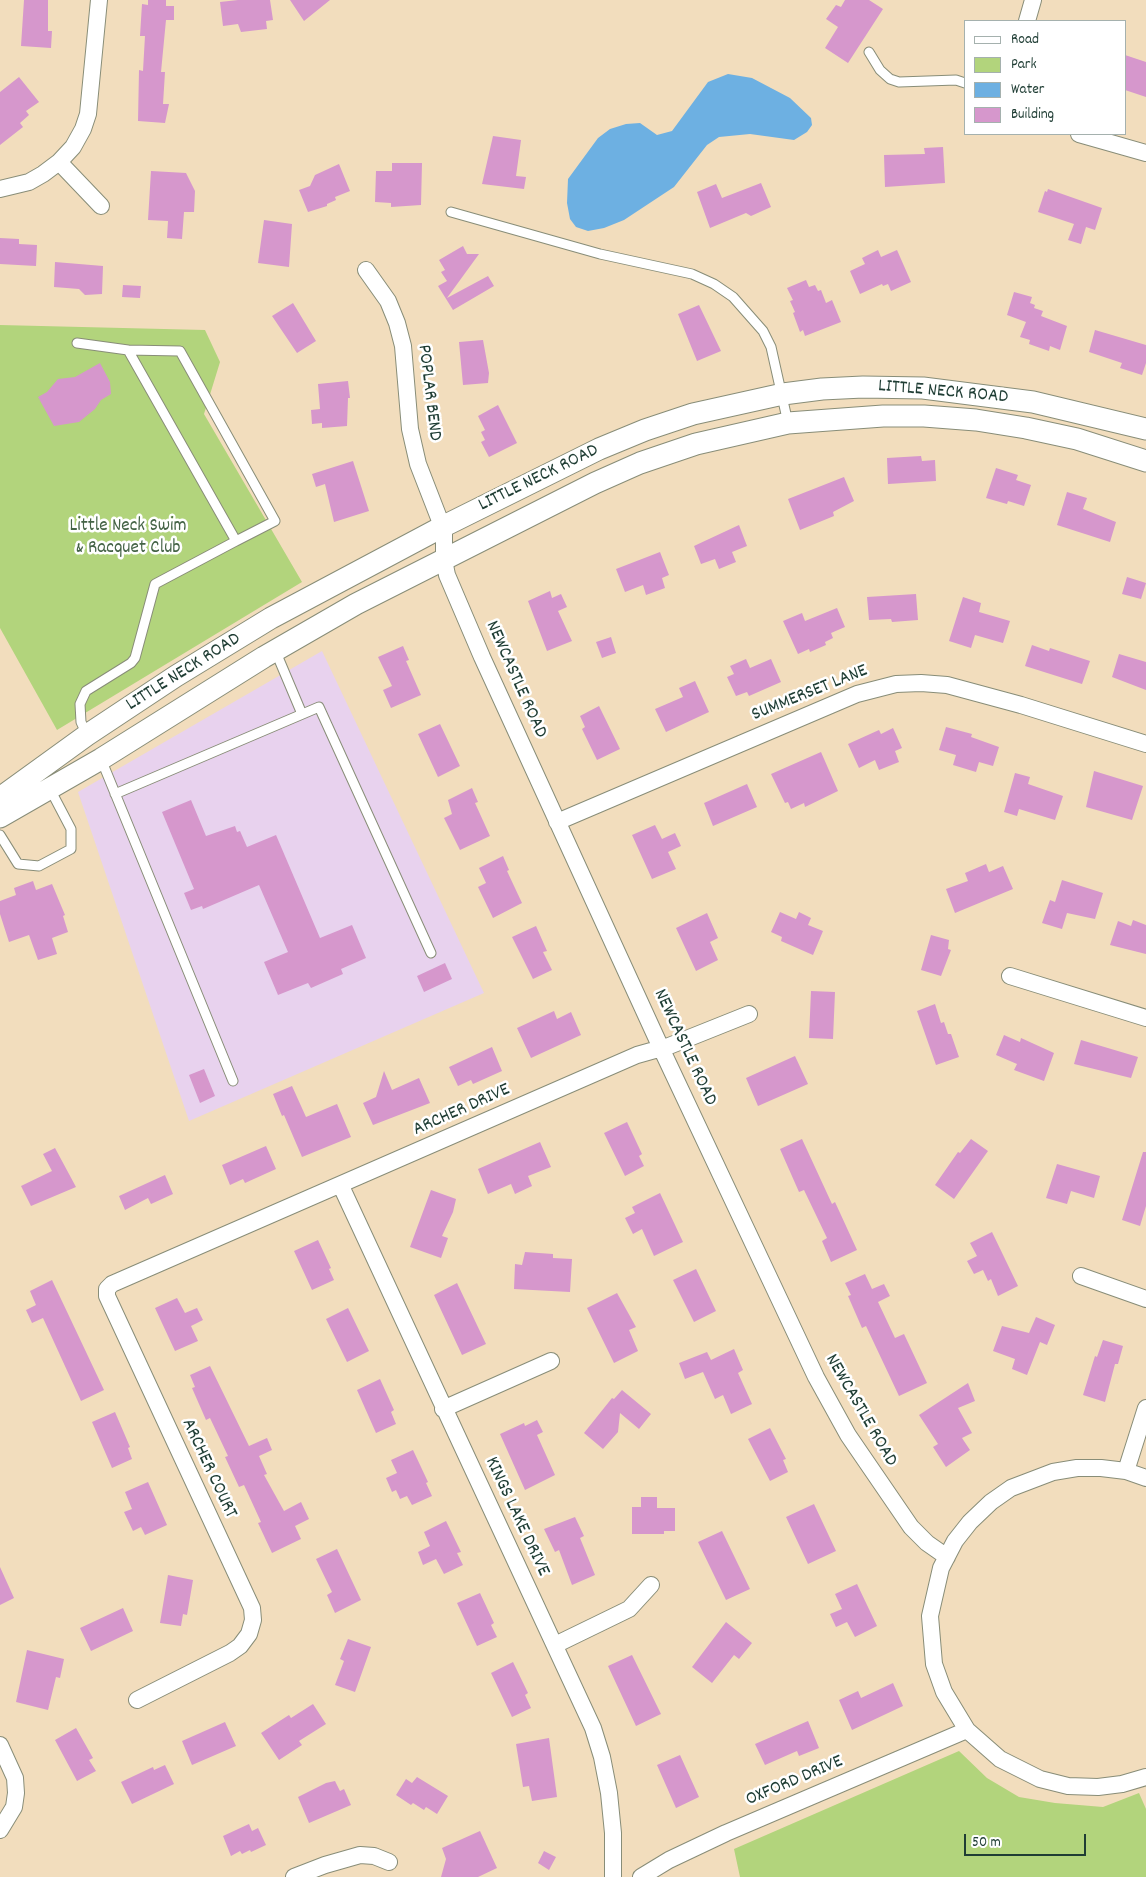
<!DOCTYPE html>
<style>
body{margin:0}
#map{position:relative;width:1146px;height:1877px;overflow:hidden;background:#f2ddbd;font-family:Dekko,sans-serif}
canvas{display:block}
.legend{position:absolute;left:964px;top:20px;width:162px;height:115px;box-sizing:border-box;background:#fff;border:1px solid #a5b1ae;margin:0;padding:6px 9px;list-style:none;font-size:15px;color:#1f3d34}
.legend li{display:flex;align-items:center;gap:10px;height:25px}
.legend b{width:25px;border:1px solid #a5b1ae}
.scale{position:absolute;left:964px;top:1834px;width:122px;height:22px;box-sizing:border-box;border:2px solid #1f3d34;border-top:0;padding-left:6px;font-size:15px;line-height:18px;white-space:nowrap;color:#1f3d34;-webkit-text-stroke:4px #fff;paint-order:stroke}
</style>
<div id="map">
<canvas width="1146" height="1877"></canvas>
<ul class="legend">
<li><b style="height:6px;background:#fff"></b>Road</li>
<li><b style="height:14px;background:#b2d47c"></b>Park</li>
<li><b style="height:14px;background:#6db0e2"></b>Water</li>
<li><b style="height:14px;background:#d697cc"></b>Building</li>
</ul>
<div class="scale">50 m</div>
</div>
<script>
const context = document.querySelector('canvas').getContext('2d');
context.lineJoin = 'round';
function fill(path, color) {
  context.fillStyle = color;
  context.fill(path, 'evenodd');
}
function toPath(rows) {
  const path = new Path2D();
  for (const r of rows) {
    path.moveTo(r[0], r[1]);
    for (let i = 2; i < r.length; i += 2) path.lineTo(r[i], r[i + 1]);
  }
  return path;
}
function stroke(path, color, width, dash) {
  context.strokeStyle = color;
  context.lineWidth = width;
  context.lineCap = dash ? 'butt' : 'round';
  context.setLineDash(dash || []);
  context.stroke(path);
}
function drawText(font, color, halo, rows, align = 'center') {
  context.font = font + ' Dekko,sans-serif';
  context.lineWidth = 5;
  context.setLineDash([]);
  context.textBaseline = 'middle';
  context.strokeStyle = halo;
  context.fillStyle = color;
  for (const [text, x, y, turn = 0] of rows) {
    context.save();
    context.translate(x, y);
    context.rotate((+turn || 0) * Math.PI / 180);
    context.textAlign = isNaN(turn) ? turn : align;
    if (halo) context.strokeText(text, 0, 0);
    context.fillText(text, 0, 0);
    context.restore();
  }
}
const built = toPath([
 [322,651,484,993,189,1121,78,792]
]);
const green = toPath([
 [0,325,205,330,220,362,204,414,302,582,57,730,0,628],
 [959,1751,987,1778,1019,1797,1055,1803,1103,1807,1139,1793,1146,1809,1146,1877,740,1877,734,1849]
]);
const water = toPath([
 [728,74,752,78,790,98,811,118,812,125,807,132,794,140,750,134,719,137,707,145,674,187,624,220,604,228,588,231,576,227,570,219,567,203,568,179,598,138,610,129,626,124,640,123,657,135,672,131,708,82]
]);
const building = toPath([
 [24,0,48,0,48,31,52,31,51,48,21,46],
 [148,0,166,0,166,6,174,6,174,20,166,20,161,72,165,72,163,104,169,104,165,123,138,121,139,70,143,71,145,36,140,36,142,4,148,5],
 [238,0,270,0,273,20,266,21,267,29,241,32,238,24,223,26,220,2],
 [290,0,330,0,304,21],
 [845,0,869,0,883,9,848,63,825,48,838,27,826,19,836,5,841,7],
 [1125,55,1146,62,1146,97,1125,90],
 [19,77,39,102,26,111,29,115,20,123,23,127,0,145,0,92],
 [493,136,521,140,516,176,526,177,524,189,482,184],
 [943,147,945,183,885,187,884,155,925,154,924,148],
 [392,163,422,163,421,205,391,207,391,203,375,202,376,171,392,171],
 [339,164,350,191,335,197,336,200,327,204,327,206,308,212,299,190,310,186,315,175],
 [151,171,186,173,195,191,194,212,184,212,182,239,167,238,168,221,148,220],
 [761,183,771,207,751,216,746,213,710,228,697,192,716,184,722,198],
 [1048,189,1102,208,1095,230,1086,227,1081,244,1068,240,1074,224,1038,212,1045,191,1047,192],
 [264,220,292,224,289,267,258,263],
 [0,238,19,239,19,244,37,245,36,266,0,264],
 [463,246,467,254,479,254,447,298,488,276,494,286,453,310,438,286,447,281,441,272,445,270,439,260],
 [878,250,881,257,897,250,911,282,891,291,888,284,883,286,882,284,860,294,850,271,865,264,862,258],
 [55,262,103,266,102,294,85,295,79,289,54,287],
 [806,280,809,287,815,285,818,291,821,290,826,303,832,300,841,322,805,336,803,330,800,332,793,313,795,312,790,301,793,300,787,288],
 [123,285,141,286,140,298,122,297],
 [1014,292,1032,297,1030,303,1035,305,1034,308,1043,311,1041,316,1067,326,1060,350,1050,346,1049,351,1029,344,1030,340,1020,337,1026,322,1007,315],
 [293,303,316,341,297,353,272,316],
 [699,305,721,351,697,361,678,314],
 [1095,330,1146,345,1146,363,1142,375,1120,368,1122,363,1089,352],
 [483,340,489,373,488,383,463,385,459,342],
 [100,363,110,382,111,394,101,400,95,409,79,422,54,426,38,397,47,392,58,379,75,377],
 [348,381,350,398,348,398,347,426,322,428,322,423,312,424,311,410,320,409,318,384],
 [498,405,517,443,489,457,481,442,485,440,481,432,485,430,478,416],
 [921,456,922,461,935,460,936,481,888,484,887,458],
 [353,461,369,511,334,522,325,484,316,487,312,474],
 [996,468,1018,475,1016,480,1031,485,1024,506,1008,501,1007,504,986,498],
 [844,477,854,501,833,512,834,516,800,530,788,499],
 [1067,492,1087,498,1083,509,1116,522,1110,542,1057,525],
 [739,525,747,546,732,552,736,562,719,569,715,559,701,564,694,546],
 [660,552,669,575,662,578,665,588,646,595,643,585,625,592,616,569],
 [1127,577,1146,583,1141,599,1122,594],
 [550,591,552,598,561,594,567,607,558,611,572,641,547,651,528,601],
 [916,594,918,620,892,622,891,619,869,620,867,597],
 [963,597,981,603,979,612,1010,621,1003,643,975,635,971,648,949,641],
 [837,608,845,627,831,633,833,638,825,642,826,645,810,652,809,649,798,654,783,621,802,613,805,621],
 [611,637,616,653,602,658,596,642],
 [1032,645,1049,651,1050,648,1090,661,1082,684,1025,666],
 [403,646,409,660,406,661,421,695,391,708,383,690,392,686,378,657],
 [1119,654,1146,662,1146,690,1112,677],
 [746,659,750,668,771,659,781,682,749,696,747,692,736,696,727,677,734,674,730,666],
 [695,681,709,712,666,732,655,709,683,697,679,688],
 [599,706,620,749,597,760,582,729,585,727,580,716],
 [440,724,460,766,438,777,418,734],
 [946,727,972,734,971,737,999,747,993,766,979,762,976,772,953,765,956,755,939,750],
 [893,728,902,748,895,751,899,762,879,770,875,760,859,768,848,744,879,730,881,734],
 [821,752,838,791,805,807,804,803,791,809,788,802,785,803,771,774],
 [1094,771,1143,786,1132,820,1086,807],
 [1015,773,1030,777,1028,784,1063,796,1055,820,1019,809,1017,816,1004,812],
 [747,784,757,807,713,826,704,803],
 [472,788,478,802,475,803,490,836,460,850,444,818,452,814,448,800],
 [191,800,206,836,235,826,237,832,240,831,247,847,276,835,320,938,352,925,366,958,341,969,343,974,311,988,308,983,278,995,264,962,288,952,259,885,203,909,202,906,191,910,184,893,194,889,162,812],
 [655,825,662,839,675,833,681,846,668,852,676,869,652,879,632,835],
 [503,856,509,870,507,871,522,903,493,918,478,887,486,883,479,868],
 [986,864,989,872,1003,866,1013,889,955,913,946,889,968,881,965,873],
 [1062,880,1103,893,1095,919,1067,913,1062,929,1042,923,1050,900,1055,902],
 [33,881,36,890,52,884,65,915,63,916,68,932,52,938,57,954,38,960,29,935,9,942,0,914,0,901,16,895,14,888],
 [780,912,796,919,799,912,811,918,808,925,823,931,813,955,781,941,782,937,771,932],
 [707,913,718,938,710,942,718,960,696,971,676,928],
 [1133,920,1146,925,1146,954,1110,945,1118,921,1131,926],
 [536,926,547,951,543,952,552,970,533,979,512,937],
 [931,935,949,940,948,949,951,950,941,976,921,970],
 [445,963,452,979,424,992,417,976],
 [811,991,835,992,833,1039,809,1038],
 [935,1004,941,1023,944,1022,948,1034,951,1034,959,1057,936,1065,917,1011],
 [554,1011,557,1019,571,1012,581,1035,531,1058,517,1028],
 [1004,1035,1020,1042,1021,1038,1054,1053,1044,1081,1014,1070,1017,1064,996,1055],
 [1081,1040,1138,1057,1131,1078,1074,1064],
 [492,1047,502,1071,473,1084,471,1080,458,1086,449,1067],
 [795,1056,808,1084,758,1106,746,1078],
 [204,1069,215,1096,200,1103,189,1075],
 [384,1071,392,1090,419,1078,430,1103,373,1125,363,1103,376,1097],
 [292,1086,306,1117,337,1104,351,1137,302,1157,284,1115,282,1116,273,1094],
 [627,1122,642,1154,639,1156,644,1166,625,1176,604,1133],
 [802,1139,832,1204,835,1202,857,1250,831,1262,822,1241,827,1238,804,1190,799,1192,780,1149],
 [971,1139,988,1151,954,1199,935,1185,958,1152,960,1153],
 [540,1142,551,1167,528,1176,532,1186,515,1194,511,1184,488,1194,478,1169],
 [266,1146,276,1169,245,1183,243,1179,230,1185,222,1165],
 [55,1148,76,1187,31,1206,21,1186,52,1171,43,1154],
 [1143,1152,1146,1152,1146,1206,1140,1226,1122,1220],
 [1057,1164,1100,1176,1094,1198,1071,1191,1067,1204,1046,1198],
 [165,1175,173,1194,151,1204,148,1198,125,1210,119,1196],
 [431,1190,456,1199,453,1212,442,1236,448,1238,441,1258,410,1247],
 [660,1193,683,1242,654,1256,642,1229,633,1234,625,1218,635,1213,632,1207],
 [992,1232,1018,1286,998,1296,991,1279,988,1281,983,1270,974,1274,967,1261,977,1256,970,1243],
 [318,1240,331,1268,329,1269,334,1280,312,1290,294,1251],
 [525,1252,553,1254,553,1258,572,1259,570,1292,514,1289,515,1264,522,1265],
 [696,1269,716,1311,694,1322,673,1280],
 [865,1274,872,1289,884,1284,890,1296,878,1302,895,1338,904,1334,927,1383,899,1396,866,1326,862,1328,848,1296,851,1295,845,1283],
 [52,1280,104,1390,81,1401,43,1318,32,1323,26,1310,36,1305,30,1291],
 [457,1283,486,1344,462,1355,434,1295],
 [617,1293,636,1327,629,1330,638,1351,614,1363,587,1308],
 [177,1298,185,1313,197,1308,203,1320,191,1326,198,1341,175,1351,155,1308],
 [348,1308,369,1351,347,1362,326,1319],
 [1036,1317,1055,1325,1047,1345,1040,1342,1027,1375,1012,1369,1015,1359,993,1351,1002,1326,1029,1333],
 [1103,1340,1123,1346,1118,1364,1115,1364,1105,1402,1083,1395,1095,1356,1097,1357],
 [734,1349,743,1370,738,1373,752,1404,731,1414,723,1395,715,1399,703,1372,685,1379,679,1363,707,1352,711,1360],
 [210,1366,249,1446,267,1438,272,1450,259,1456,267,1474,264,1475,284,1511,301,1502,309,1519,295,1526,301,1539,272,1553,258,1523,261,1522,244,1485,239,1487,225,1457,228,1456,210,1418,206,1420,192,1388,195,1387,190,1375],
 [380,1379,394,1410,391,1412,396,1424,376,1433,357,1390],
 [968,1383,975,1401,958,1408,972,1433,962,1438,970,1450,946,1467,933,1447,938,1444,919,1415],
 [622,1390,651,1414,639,1429,620,1413,618,1432,603,1449,584,1433,612,1398,614,1399],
 [115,1412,130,1447,128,1448,132,1459,112,1468,92,1422],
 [537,1420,543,1432,537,1435,555,1475,525,1490,500,1434,524,1423,525,1426],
 [770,1428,786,1459,783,1460,788,1472,770,1481,748,1439],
 [413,1450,428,1482,426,1483,432,1496,412,1505,407,1496,400,1499,396,1490,392,1492,386,1478,397,1473,391,1460],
 [148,1482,167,1525,145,1535,141,1527,133,1531,124,1512,132,1509,125,1492],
 [641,1497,657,1497,657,1508,675,1508,675,1531,664,1531,664,1534,632,1534,632,1507,641,1507],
 [814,1504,836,1551,808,1564,786,1517],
 [575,1517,584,1536,580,1538,595,1575,572,1585,559,1550,555,1552,544,1529],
 [446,1521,461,1552,457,1553,463,1565,444,1574,436,1559,423,1565,418,1552,430,1546,424,1532],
 [722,1531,750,1589,726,1600,698,1542],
 [337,1549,361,1600,335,1613,327,1595,332,1592,316,1559],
 [0,1567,14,1598,0,1605],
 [168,1575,193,1580,187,1615,183,1614,181,1626,160,1623],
 [857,1584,877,1626,855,1637,847,1622,836,1627,830,1614,842,1609,835,1594],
 [480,1593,494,1623,491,1625,497,1637,477,1646,457,1603],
 [123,1608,133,1631,91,1651,80,1628],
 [726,1622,752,1643,739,1659,734,1655,712,1683,692,1667],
 [348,1639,371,1647,355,1692,335,1685,344,1661,340,1659],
 [27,1650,64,1659,60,1678,56,1677,48,1710,16,1702],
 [632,1655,661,1714,636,1726,608,1666],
 [513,1662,528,1693,525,1695,531,1708,512,1717,491,1673],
 [893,1683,903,1706,852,1730,839,1700,858,1691,861,1698],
 [313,1704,326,1724,299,1741,302,1745,279,1760,261,1733,289,1715,291,1718],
 [808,1721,819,1748,799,1756,797,1751,765,1765,755,1744],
 [225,1722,236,1746,192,1765,182,1741],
 [76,1728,93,1758,89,1760,96,1771,77,1781,55,1740],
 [549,1738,557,1797,532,1801,529,1786,523,1787,516,1744],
 [680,1755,699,1797,676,1808,657,1765],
 [165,1765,174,1784,132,1804,121,1782,153,1767,154,1770],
 [417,1777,448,1796,437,1814,426,1807,424,1810,413,1803,411,1805,396,1795,406,1779,412,1783],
 [335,1781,340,1791,344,1789,351,1805,309,1823,298,1797,326,1783],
 [249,1824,252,1831,258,1828,266,1845,251,1852,250,1850,242,1854,240,1851,231,1856,223,1836],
 [480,1831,497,1868,478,1877,441,1877,446,1859,442,1848],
 [544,1851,556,1857,549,1870,538,1863]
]);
const service = toPath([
 [869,52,880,70,890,79,899,82,956,80,965,83],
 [451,212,600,254,692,274,714,284,733,297,763,331,771,347,788,423],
 [77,343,128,350,236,541,155,584,135,658,131,663,86,691,80,704,81,722,87,735],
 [128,350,180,351,275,521,236,541],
 [275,650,302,714],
 [101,759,233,1081],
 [115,794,319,707,431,953],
 [0,835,18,864,39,866,71,849,71,829,50,789]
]);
const minor = toPath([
 [1027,21,1033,0],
 [1079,134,1146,153],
 [59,162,101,206],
 [0,189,29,182,43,174,59,162,73,147,83,129,88,114,99,0],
 [366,270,388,301,397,323,403,346,410,429,418,464,444,531,444,560,447,575,482,657,661,1048,816,1377,848,1435,911,1527,927,1543,947,1557],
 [557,822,857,694,896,684,921,683,947,685,1021,705,1146,744],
 [1010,976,1146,1018],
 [341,1186,593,1728,602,1757,609,1793,613,1833,613,1877],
 [1081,1276,1146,1299],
 [443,1409,551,1361],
 [1126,1471,1146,1408],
 [1146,1478,1126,1471,1101,1468,1077,1468,1053,1472,1011,1488,991,1502,970,1522,955,1541,941,1568,930,1616,934,1664,944,1692,967,1730,1000,1759,1040,1779,1068,1786,1098,1787,1122,1784,1146,1777],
 [555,1645,629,1609,651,1585],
 [137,1700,230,1653,240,1646,249,1634,253,1620,252,1608,107,1296,107,1289,112,1284,637,1055,669,1046,749,1014],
 [0,1745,15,1778,16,1793,14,1807,0,1830],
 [294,1877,325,1865,360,1855,374,1856,389,1862],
 [641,1877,669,1860,726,1833,967,1730]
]);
const tertiary = toPath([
 [0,798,87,735,176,676,271,618,442,527,599,449,645,430,693,414,783,394,822,389,863,387,923,388,1033,402,1146,429],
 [0,817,101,759,264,657,356,604,595,483,640,463,696,444,788,423,883,416,924,416,976,420,1026,428,1077,439,1146,461]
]);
const streetNames = [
 ["POPLAR BEND",428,393,83],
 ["LITTLE NECK ROAD",943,393,5],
 ["LITTLE NECK ROAD",539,479,-26],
 ["LITTLE NECK ROAD",184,673,-32],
 ["NEWCASTLE ROAD",515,680,66],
 ["SUMMERSET LANE",810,694,-22],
 ["NEWCASTLE ROAD",684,1048,65],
 ["ARCHER DRIVE",462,1111,-24],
 ["NEWCASTLE ROAD",860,1411,60],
 ["ARCHER COURT",208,1469,65],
 ["KINGS LAKE DRIVE",516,1517,65],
 ["OXFORD DRIVE",795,1782,-23]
];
const parkNames = [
 ["Little Neck Swim",128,527],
 ["& Racquet Club",128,549]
];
fill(built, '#e8d2ee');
fill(green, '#b2d47c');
fill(water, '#6db0e2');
fill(building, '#d697cc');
stroke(service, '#888d78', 11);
stroke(minor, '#888d78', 18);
stroke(tertiary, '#888d78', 23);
stroke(service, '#fff', 9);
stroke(minor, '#fff', 16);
stroke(tertiary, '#fff', 21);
drawText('19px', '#1f3d34', '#fff', streetNames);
drawText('19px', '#446346', '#fff', parkNames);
</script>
